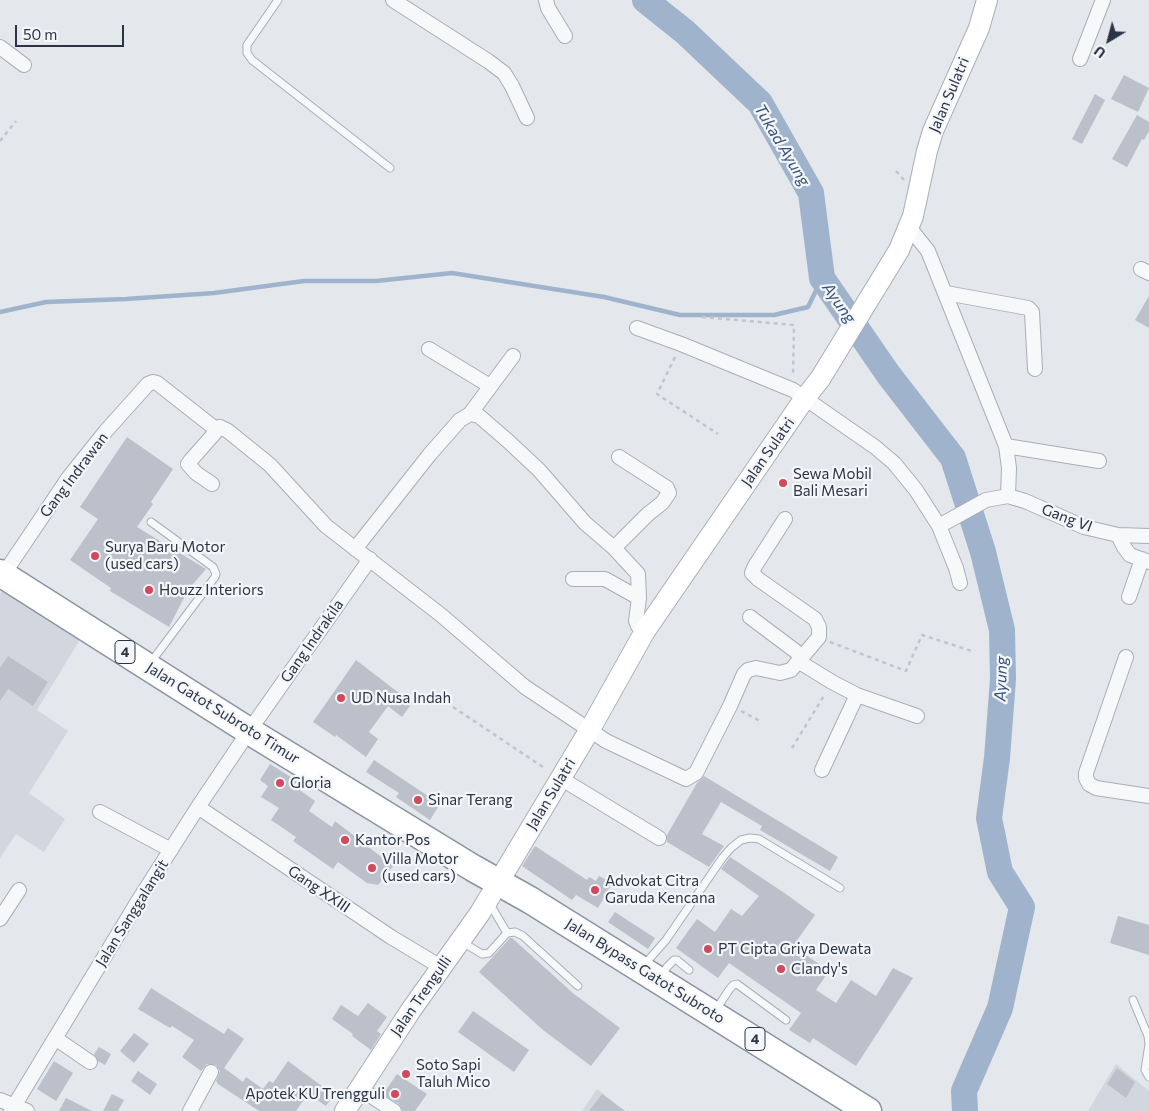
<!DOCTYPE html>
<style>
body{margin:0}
#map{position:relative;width:1149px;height:1111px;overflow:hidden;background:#e4e7ec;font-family:Commissioner,sans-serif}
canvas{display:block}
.north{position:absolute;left:1084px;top:15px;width:50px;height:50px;-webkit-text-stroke:4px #f4f6f9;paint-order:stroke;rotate:217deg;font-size:14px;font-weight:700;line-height:20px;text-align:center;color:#2b3445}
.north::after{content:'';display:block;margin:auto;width:18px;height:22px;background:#2b3445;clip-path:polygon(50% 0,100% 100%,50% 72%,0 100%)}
.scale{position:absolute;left:15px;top:25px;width:109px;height:22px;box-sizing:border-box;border:2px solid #2b3445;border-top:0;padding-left:6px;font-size:15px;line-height:18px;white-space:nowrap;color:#2b3445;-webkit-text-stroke:4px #f4f6f9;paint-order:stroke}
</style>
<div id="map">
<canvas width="1149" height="1111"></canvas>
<div class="north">U</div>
<div class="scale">50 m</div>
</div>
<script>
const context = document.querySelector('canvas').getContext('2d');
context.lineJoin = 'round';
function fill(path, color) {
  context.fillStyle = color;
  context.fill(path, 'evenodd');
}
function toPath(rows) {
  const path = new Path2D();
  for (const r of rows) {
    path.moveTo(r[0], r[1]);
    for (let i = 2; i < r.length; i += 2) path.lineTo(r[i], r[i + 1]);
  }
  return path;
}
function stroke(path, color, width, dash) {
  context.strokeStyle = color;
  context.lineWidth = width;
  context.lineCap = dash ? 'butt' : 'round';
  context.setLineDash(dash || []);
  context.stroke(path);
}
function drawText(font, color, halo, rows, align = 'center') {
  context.font = font + ' Commissioner,sans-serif';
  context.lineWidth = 4.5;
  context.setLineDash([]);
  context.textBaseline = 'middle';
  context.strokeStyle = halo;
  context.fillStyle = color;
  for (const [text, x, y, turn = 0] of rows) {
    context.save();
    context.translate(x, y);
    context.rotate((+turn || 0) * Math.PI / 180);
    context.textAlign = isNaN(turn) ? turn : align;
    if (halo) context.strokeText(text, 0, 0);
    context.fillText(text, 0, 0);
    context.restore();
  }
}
const built = toPath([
 [2,591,81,638,37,710,68,731,29,793,65,819,44,852,16,834,0,858,0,594],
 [1116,1064,1149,1091,1149,1111,1088,1111],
 [597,1089,625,1111,582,1111]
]);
const stream = toPath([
 [0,312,46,302,126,299,214,293,304,281,376,281,452,273,604,297,680,315,774,315,808,307,822,278]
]);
const river = toPath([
 [645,0,685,32,760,103,811,193,822,278,888,374,953,458,983,552,1002,630,1003,679,997,758,989,818,1000,872,1022,907,1000,1008,964,1091,965,1111]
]);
const building = toPath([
 [1124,75,1149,88,1138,112,1111,99],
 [1095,94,1105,100,1082,144,1072,139],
 [1137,115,1149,122,1149,131,1144,140,1142,139,1127,167,1112,159],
 [1149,296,1149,328,1135,320],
 [127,437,173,469,151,502,153,504,137,527,206,569,188,590,169,627,110,591,111,588,70,560,98,519,80,507],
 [8,656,48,682,33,706,8,689,0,701,0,668],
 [356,660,412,703,402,717,388,706,369,732,378,739,366,757,336,735,335,737,313,722],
 [374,760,440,804,430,820,396,797,399,793,366,772],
 [270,764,297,781,294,786,315,801,309,811,332,827,335,821,393,866,378,885,367,883,338,862,333,869,293,841,296,837,271,820,279,808,261,797,268,786,260,780],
 [704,776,838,857,830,871,760,830,762,826,721,802,702,834,724,846,709,867,667,842,667,835,697,783],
 [535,846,587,880,589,877,596,881,599,876,612,883,598,908,576,895,572,900,522,866],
 [730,857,783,892,815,915,793,946,829,971,816,990,836,1003,851,980,876,996,893,968,913,978,856,1066,813,1038,810,1043,789,1030,801,1013,729,963,718,978,676,948,697,919,715,932,731,909,742,916,759,896,721,869],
 [615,912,655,938,648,949,608,922],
 [1118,916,1149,925,1149,955,1110,943],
 [510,938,512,938,574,994,620,1028,591,1066,543,1030,479,972],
 [151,988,224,1034,228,1028,244,1039,224,1068,243,1082,246,1077,263,1089,269,1081,273,1083,288,1061,334,1095,326,1106,308,1094,296,1111,259,1111,218,1084,216,1081,220,1071,216,1065,207,1064,201,1071,182,1057,194,1040,172,1026,170,1028,138,1009],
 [368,1003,387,1017,377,1031,381,1034,371,1050,352,1036,353,1034,332,1019,341,1005,358,1016],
 [473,1011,529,1050,514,1072,458,1032],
 [134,1033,149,1044,134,1063,120,1051],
 [99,1047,111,1054,105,1065,98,1061,94,1054],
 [54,1061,73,1073,56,1101,37,1089],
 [1117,1068,1135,1082,1126,1098,1107,1084],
 [138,1071,157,1084,150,1095,131,1081],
 [397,1074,427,1094,415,1111,403,1111,399,1104,383,1094],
 [112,1094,124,1100,118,1111,103,1111],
 [602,1094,625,1111,589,1111],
 [66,1098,92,1111,59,1111]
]);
const path = toPath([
 [0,141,16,121],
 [896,171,904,180],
 [702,317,794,325,793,376],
 [675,357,657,394,718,434],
 [830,642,906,671,922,635,972,651],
 [453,707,546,769],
 [741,711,762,722],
 [792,748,825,694]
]);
const lane = toPath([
 [278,0,247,45,247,53,252,60,390,168],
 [151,522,213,567,216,574,215,577,151,662],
 [490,904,507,933],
 [462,942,482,954,489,953,507,933,515,932,523,936,578,986],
 [644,965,666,940,723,857,731,848,741,840,750,838,759,839,840,888],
 [662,976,667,967,674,960,677,960,689,970],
 [1133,1000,1148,1036,1149,1044,1145,1070,1149,1077],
 [715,1011,729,990,733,985,737,984,786,1020]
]);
const street = toPath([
 [393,0,488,61,504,73,512,86,527,118],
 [546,0,548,8,565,36],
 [0,47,24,65],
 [1080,59,1103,0],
 [909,227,928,251,1006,446,1009,468,1008,496],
 [1141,269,1149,273],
 [946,293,1028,308,1032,312,1035,369],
 [637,328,681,344,793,390,875,447,894,463,916,490,939,526,956,568,960,583],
 [429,349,490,386],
 [470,414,513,356],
 [1006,446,1099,461],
 [212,484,196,473,188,464,191,460,220,427,228,431,270,465,326,526,441,615,525,687,606,741,686,779,696,773,730,706,744,674,748,670,756,668,780,673,791,670,819,637,819,627,815,619,758,579,752,573,755,566,785,519],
 [939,526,986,500,1008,496,1025,501,1084,527,1118,535,1149,536],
 [1118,535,1124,547,1130,555,1149,562],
 [614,548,638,574,639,598,636,621,638,626,645,631],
 [355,549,430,454,460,420,470,414,479,416,508,441,539,470,585,523,614,548,648,514,662,503,669,493,667,488,619,457],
 [3,575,69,477,105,432,148,384,153,382,157,383,217,430],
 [573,579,605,579,639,598],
 [1129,597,1142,559],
 [750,617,802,656],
 [1126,657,1086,773,1086,778,1089,784,1096,788,1149,796],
 [798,661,832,682,857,695,917,716],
 [822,770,857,695],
 [560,778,659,838],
 [198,807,391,937,441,967],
 [100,812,171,850],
 [0,919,19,890],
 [55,1038,90,1062],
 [359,1088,394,1111],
 [0,1100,27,1111],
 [11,1111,140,898,198,807,249,731,370,559],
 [190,1111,211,1072]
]);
const secondary = toPath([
 [345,1111,411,1010,480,913,589,731,645,631,805,398,820,379,899,250,913,216,927,151,933,131,979,28,987,0]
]);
const highway = toPath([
 [0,573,249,731,473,868,530,900,868,1111]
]);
const markers = [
 [783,483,5,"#d1495b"],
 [95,556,5,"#d1495b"],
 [149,590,5,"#d1495b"],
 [341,698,5,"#d1495b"],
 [280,783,5,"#d1495b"],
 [418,800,5,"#d1495b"],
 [345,840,5,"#d1495b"],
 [372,868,5,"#d1495b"],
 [595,890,5,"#d1495b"],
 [708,949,5,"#d1495b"],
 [781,969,5,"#d1495b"],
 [406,1074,5,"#d1495b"],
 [395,1094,5,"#d1495b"]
];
const shields = [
 [125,652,20],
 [755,1039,20]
];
const shieldNames = [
 ["4",125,652],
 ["4",755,1039]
];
const streetNames = [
 ["Jalan Sulatri",949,95,-67],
 ["Jalan Sulatri",768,452,-55],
 ["Gang Indrawan",74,475,-53],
 ["Gang VI",1067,518,21],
 ["Gang Indrakila",312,641,-55],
 ["Jalan Gatot Subroto Timur",223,713,32],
 ["Jalan Sulatri",551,794,-59],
 ["Gang XXIII",319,889,34],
 ["Jalan Sanggalangit",132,913,-58],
 ["Jalan Bypass Gatot Subroto",645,971,32],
 ["Jalan Trengulli",421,996,-55]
];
const poiNames = [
 ["Sewa Mobil",793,474],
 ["Bali Mesari",793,491],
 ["Surya Baru Motor",105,547],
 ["(used cars)",105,564],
 ["Houzz Interiors",159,590],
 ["UD Nusa Indah",351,698],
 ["Gloria",290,783],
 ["Sinar Terang",428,800],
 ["Kantor Pos",355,840],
 ["Villa Motor",382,859],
 ["(used cars)",382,876],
 ["Advokat Citra",605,881],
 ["Garuda Kencana",605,898],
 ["PT Cipta Griya Dewata",718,949],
 ["Clandy's",791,969],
 ["Soto Sapi",416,1065],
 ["Taluh Mico",416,1082],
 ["Apotek KU Trengguli",385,1094,"right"]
];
const waterNames = [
 ["Tukad Ayung",782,145,59],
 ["Ayung",839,303,55],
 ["Ayung",1001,679,-88]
];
fill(built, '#d2d6de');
stroke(stream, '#9fb4cc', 4.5);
stroke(river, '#9fb4cc', 26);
fill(building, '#bbc0ca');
stroke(lane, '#a9aeb7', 9);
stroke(street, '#a9aeb7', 16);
stroke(secondary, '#a9aeb7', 22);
stroke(highway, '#8b94a3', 29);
stroke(path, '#c2c5cb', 2.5, [4, 4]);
stroke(lane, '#f7f8fa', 7);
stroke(street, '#f7f8fa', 14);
stroke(secondary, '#fff', 20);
stroke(highway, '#fff', 26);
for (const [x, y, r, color] of markers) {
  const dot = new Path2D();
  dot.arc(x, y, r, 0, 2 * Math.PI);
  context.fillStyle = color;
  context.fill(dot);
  stroke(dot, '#f4f6f9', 2);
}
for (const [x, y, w] of shields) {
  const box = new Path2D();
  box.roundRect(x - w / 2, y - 11.5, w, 23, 4);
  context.fillStyle = '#f4f6f9';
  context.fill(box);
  stroke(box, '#2b3445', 1);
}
drawText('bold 14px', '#2b3445', null, shieldNames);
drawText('15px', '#2b3445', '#f4f6f9', streetNames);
drawText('15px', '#2b3445', '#f4f6f9', poiNames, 'left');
drawText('italic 16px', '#34527a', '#f4f6f9', waterNames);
</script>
